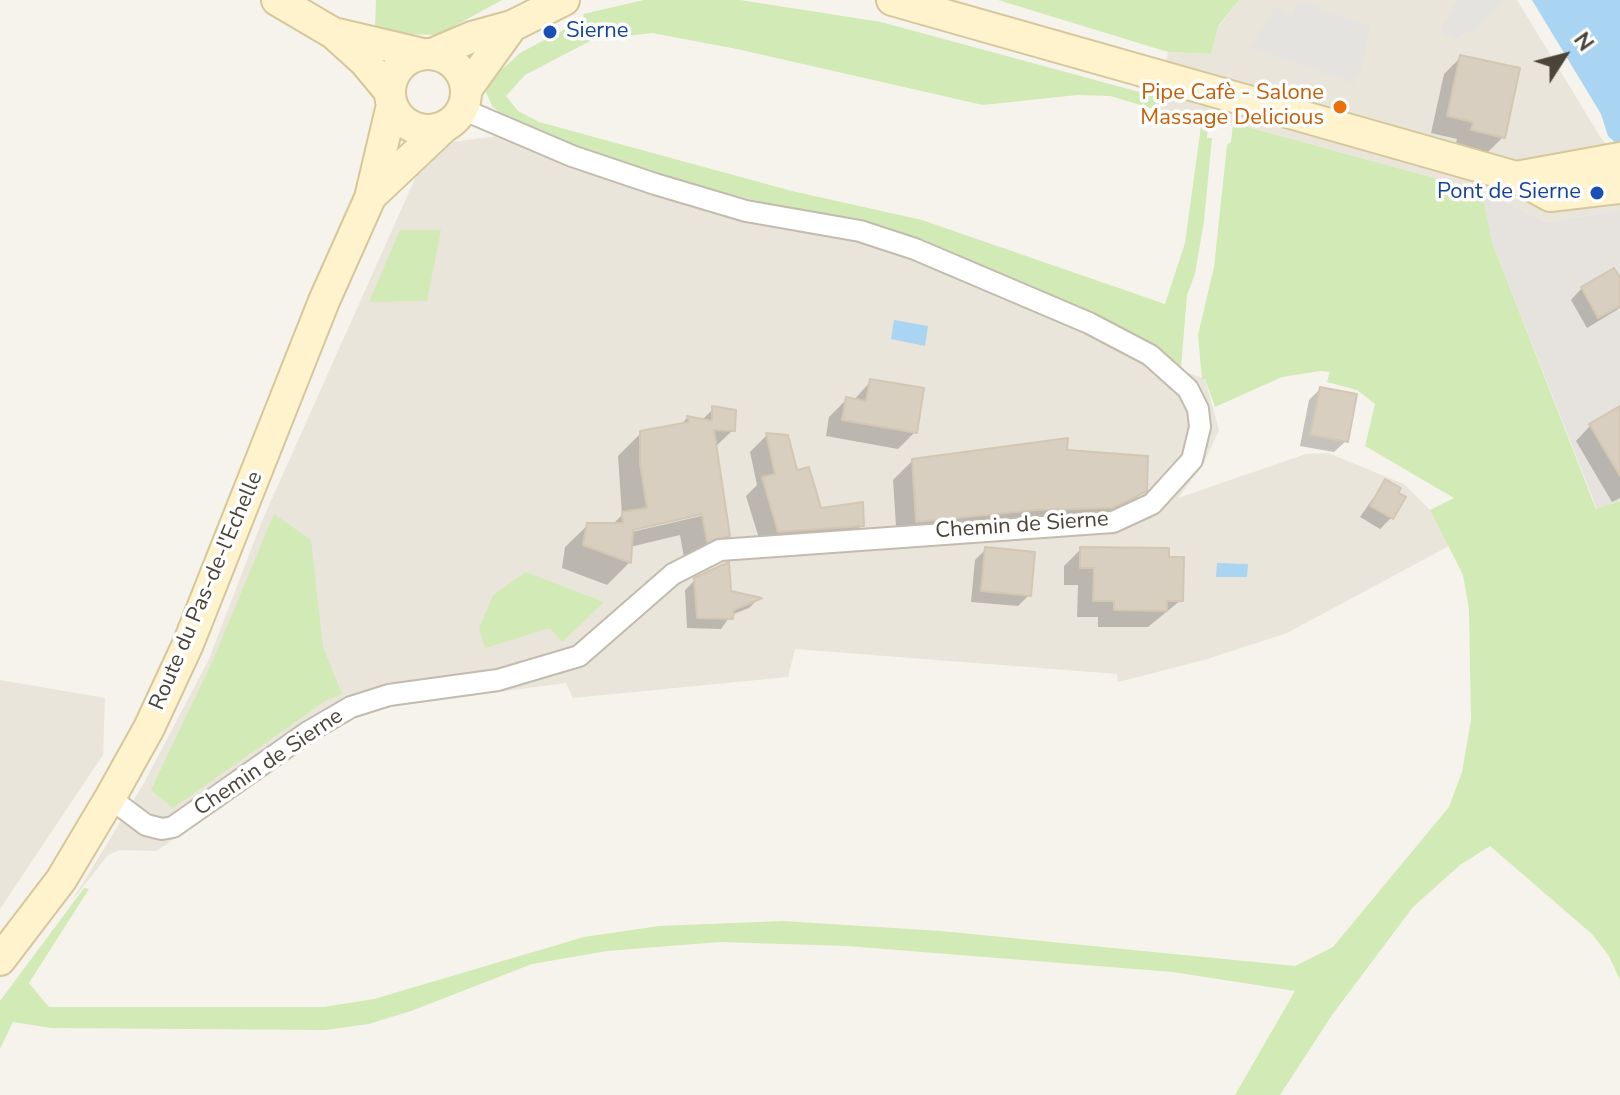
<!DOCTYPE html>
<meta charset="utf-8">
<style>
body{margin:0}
#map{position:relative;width:1620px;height:1095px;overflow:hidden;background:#f6f3ec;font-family:"Nunito Sans",sans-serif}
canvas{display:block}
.north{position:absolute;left:1524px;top:16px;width:80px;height:80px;-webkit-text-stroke:6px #fff;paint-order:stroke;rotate:54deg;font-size:22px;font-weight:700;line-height:32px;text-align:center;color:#4b4439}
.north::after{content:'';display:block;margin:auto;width:28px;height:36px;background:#4b4439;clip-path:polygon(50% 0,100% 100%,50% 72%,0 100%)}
</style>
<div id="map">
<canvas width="1620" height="1095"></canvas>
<div class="north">N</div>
</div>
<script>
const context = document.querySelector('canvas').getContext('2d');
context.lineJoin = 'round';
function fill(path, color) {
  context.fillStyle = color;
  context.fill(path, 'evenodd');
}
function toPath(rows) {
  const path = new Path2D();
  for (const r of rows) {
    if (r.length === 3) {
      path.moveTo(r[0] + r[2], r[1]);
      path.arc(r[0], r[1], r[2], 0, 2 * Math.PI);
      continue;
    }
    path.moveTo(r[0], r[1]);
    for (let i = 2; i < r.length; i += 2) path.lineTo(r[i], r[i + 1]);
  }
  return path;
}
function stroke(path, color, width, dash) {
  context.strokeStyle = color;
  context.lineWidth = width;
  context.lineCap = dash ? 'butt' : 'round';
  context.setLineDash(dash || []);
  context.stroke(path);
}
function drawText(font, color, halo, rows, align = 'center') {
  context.font = font + ' "Nunito Sans",sans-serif';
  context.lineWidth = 7;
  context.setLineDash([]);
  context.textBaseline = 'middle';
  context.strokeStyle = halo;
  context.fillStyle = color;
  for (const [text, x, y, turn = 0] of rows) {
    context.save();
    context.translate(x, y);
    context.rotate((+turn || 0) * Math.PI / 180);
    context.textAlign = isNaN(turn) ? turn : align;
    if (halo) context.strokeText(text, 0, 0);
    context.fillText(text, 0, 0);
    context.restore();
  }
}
const residential = toPath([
 [1239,0,1517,0,1601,138,1620,161,1620,210,1547,222,1482,191,1233,123,1201,126,1154,109,1168,52,1211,54,1219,26],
 [499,136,570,162,915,257,1142,356,1205,379,1219,430,1203,465,1178,498,1306,454,1328,453,1404,484,1430,510,1449,546,1287,633,1204,660,1118,682,1117,674,795,649,788,677,573,698,566,683,394,706,354,718,322,736,223,807,156,851,119,850,108,855,72,901,144,783,209,659,262,521,418,172,433,152,450,142],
 [0,680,105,698,103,755,0,909]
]);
const industrial = toPath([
 [1482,191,1547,222,1620,210,1620,501,1597,509,1492,242]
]);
const green = toPath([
 [376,0,502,0,438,35,405,34,375,27],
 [644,0,740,0,881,22,1158,97,1154,109,1110,96,1077,95,983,105,737,49,652,33,592,40,525,75,506,96,518,111,539,122,792,191,922,220,1165,304,1185,243,1201,126,1208,125,1207,138,1212,138,1204,221,1195,274,1187,295,1181,368,1132,333,925,240,866,223,767,204,623,165,506,118,492,106,486,92,489,81,520,53,584,19,583,14],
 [998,0,1239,0,1219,25,1211,54,1168,52],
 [1233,123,1482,191,1492,242,1596,509,1620,501,1620,980,1609,956,1592,934,1490,846,1460,865,1413,907,1332,1015,1280,1095,1235,1095,1295,991,1173,972,847,946,720,942,607,951,532,964,411,1011,369,1024,325,1030,51,1028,13,1022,0,1049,0,1001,84,888,89,889,29,983,49,1007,324,1007,374,999,584,937,659,926,783,921,941,931,1295,966,1333,947,1449,807,1462,772,1471,720,1469,609,1463,575,1430,510,1454,498,1365,446,1375,404,1357,390,1327,382,1330,372,1320,371,1282,377,1215,407,1205,379,1202,379,1198,335,1214,267,1227,145,1231,142],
 [400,230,441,230,427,301,369,302],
 [274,514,311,540,323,647,342,694,325,701,173,808,151,790,213,660],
 [526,572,604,602,562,642,550,628,485,648,479,629,493,595]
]);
const parking = toPath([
 [1298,0,1370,27,1362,67,1353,83,1249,47,1276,7,1292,15],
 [1457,0,1503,0,1503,1,1472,33,1466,30,1456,39,1440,32]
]);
const water = toPath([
 [1532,0,1620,0,1620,147,1608,136,1601,114],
 [894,320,928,326,925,346,891,339],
 [1217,563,1248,564,1247,577,1216,577]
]);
const shadow = toPath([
 [1461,57,1503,137,1486,154,1455,147,1457,139,1431,133,1444,74],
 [1620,283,1620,308,1587,328,1571,300,1582,288],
 [871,381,915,432,898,449,826,436,829,417,846,400,853,401],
 [1320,389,1346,441,1334,452,1300,446,1309,400],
 [713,409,733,430,714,448,728,535,705,558,685,563,680,535,630,547,629,563,607,585,562,568,565,547,588,525,612,525,622,515,618,456,641,433,680,426,687,418,701,421],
 [701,512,701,516,623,534,622,530],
 [1620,414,1620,498,1612,502,1576,441,1590,426],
 [767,435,787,437,795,472,820,510,862,525,845,542,762,548,746,496,757,485,750,452],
 [1064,452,1142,492,1122,513,897,541,893,480,913,460],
 [1385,481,1391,518,1380,529,1360,517],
 [986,549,1029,595,1018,606,971,602,975,560],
 [1081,549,1181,600,1148,627,1098,627,1098,617,1077,617,1078,585,1064,585,1064,566],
 [696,579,729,593,758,599,749,608,731,615,721,629,687,628,685,590]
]);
const building = toPath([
 [1460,55,1520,68,1505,138,1471,130,1473,122,1447,116,1460,55],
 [1614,268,1620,278,1620,306,1598,318,1581,287,1614,268],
 [870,379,924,388,917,433,842,420,846,397,866,401,870,379],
 [1320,387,1357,394,1348,442,1310,435,1320,387],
 [712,406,736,410,735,431,714,430,730,536,707,542,702,514,633,530,631,563,583,545,587,523,623,523,622,512,647,508,640,464,640,431,689,422,687,416,712,421,712,406],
 [1620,406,1620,476,1589,424,1620,406],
 [766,433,788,435,797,470,809,467,821,508,863,502,864,526,778,532,762,477,775,474,766,433],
 [1068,438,1067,450,1148,456,1147,491,1113,508,1036,510,916,522,912,459,1068,438],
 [1385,479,1401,488,1398,493,1406,497,1393,519,1370,506,1385,479],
 [985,547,1035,552,1031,596,981,591,985,547],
 [1080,547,1169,548,1169,557,1184,557,1183,601,1167,601,1167,611,1114,610,1114,601,1093,601,1094,568,1080,568,1080,547],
 [729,562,731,591,762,598,734,610,733,619,697,618,694,578,729,562]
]);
const street = toPath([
 [110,798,146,825,162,829,173,827,308,732,351,707,389,695,498,680,579,656,673,574,720,550,1113,522,1152,504,1192,460,1200,427,1198,409,1188,389,1150,355,1089,323,915,249,860,231,746,211,655,184,572,156,462,109]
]);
const secondary = toPath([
 [277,0,333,33,365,62,390,92],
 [892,0,1516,177,1550,196,1620,188],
 [338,34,423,54],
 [432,54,472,37,512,26,564,0],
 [428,92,38],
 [466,90,512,26],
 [1516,177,1620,158],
 [371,196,445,126],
 [0,960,61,880,110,798,149,728,188,644,324,301,370,198,392,105]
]);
const markers = [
 [550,32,8,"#1a4fb4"],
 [1340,107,8,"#e8710a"],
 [1597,193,8,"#1a4fb4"]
];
const transitNames = [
 ["Sierne",566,32],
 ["Pont de Sierne",1581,193,"right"]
];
const foodNames = [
 ["Pipe Cafè - Salone",1324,94],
 ["Massage Delicious",1324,119]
];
const streetNames = [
 ["Chemin de Sierne",1022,526,-4],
 ["Route du Pas-de-l'Echelle",207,591,-67],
 ["Chemin de Sierne",269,763,-34]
];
fill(residential, '#eae5da');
fill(industrial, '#e6e2dd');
fill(green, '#d2eab5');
fill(parking, '#e5e3e0');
fill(water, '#a9d4f2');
fill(shadow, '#0003');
fill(building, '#d8cfc1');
stroke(building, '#d3c7b4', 2);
stroke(street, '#c2bbae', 24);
stroke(secondary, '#d6c79b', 34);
stroke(street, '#fff', 20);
stroke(secondary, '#fff3cd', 30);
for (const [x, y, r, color] of markers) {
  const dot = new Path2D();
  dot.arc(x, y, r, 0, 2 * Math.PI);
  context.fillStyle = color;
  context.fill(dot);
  stroke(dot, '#fff', 3);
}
drawText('22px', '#164399', '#fff', transitNames, 'left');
drawText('22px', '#c56008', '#fff', foodNames, 'right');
drawText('22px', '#4b4439', '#fff', streetNames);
</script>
